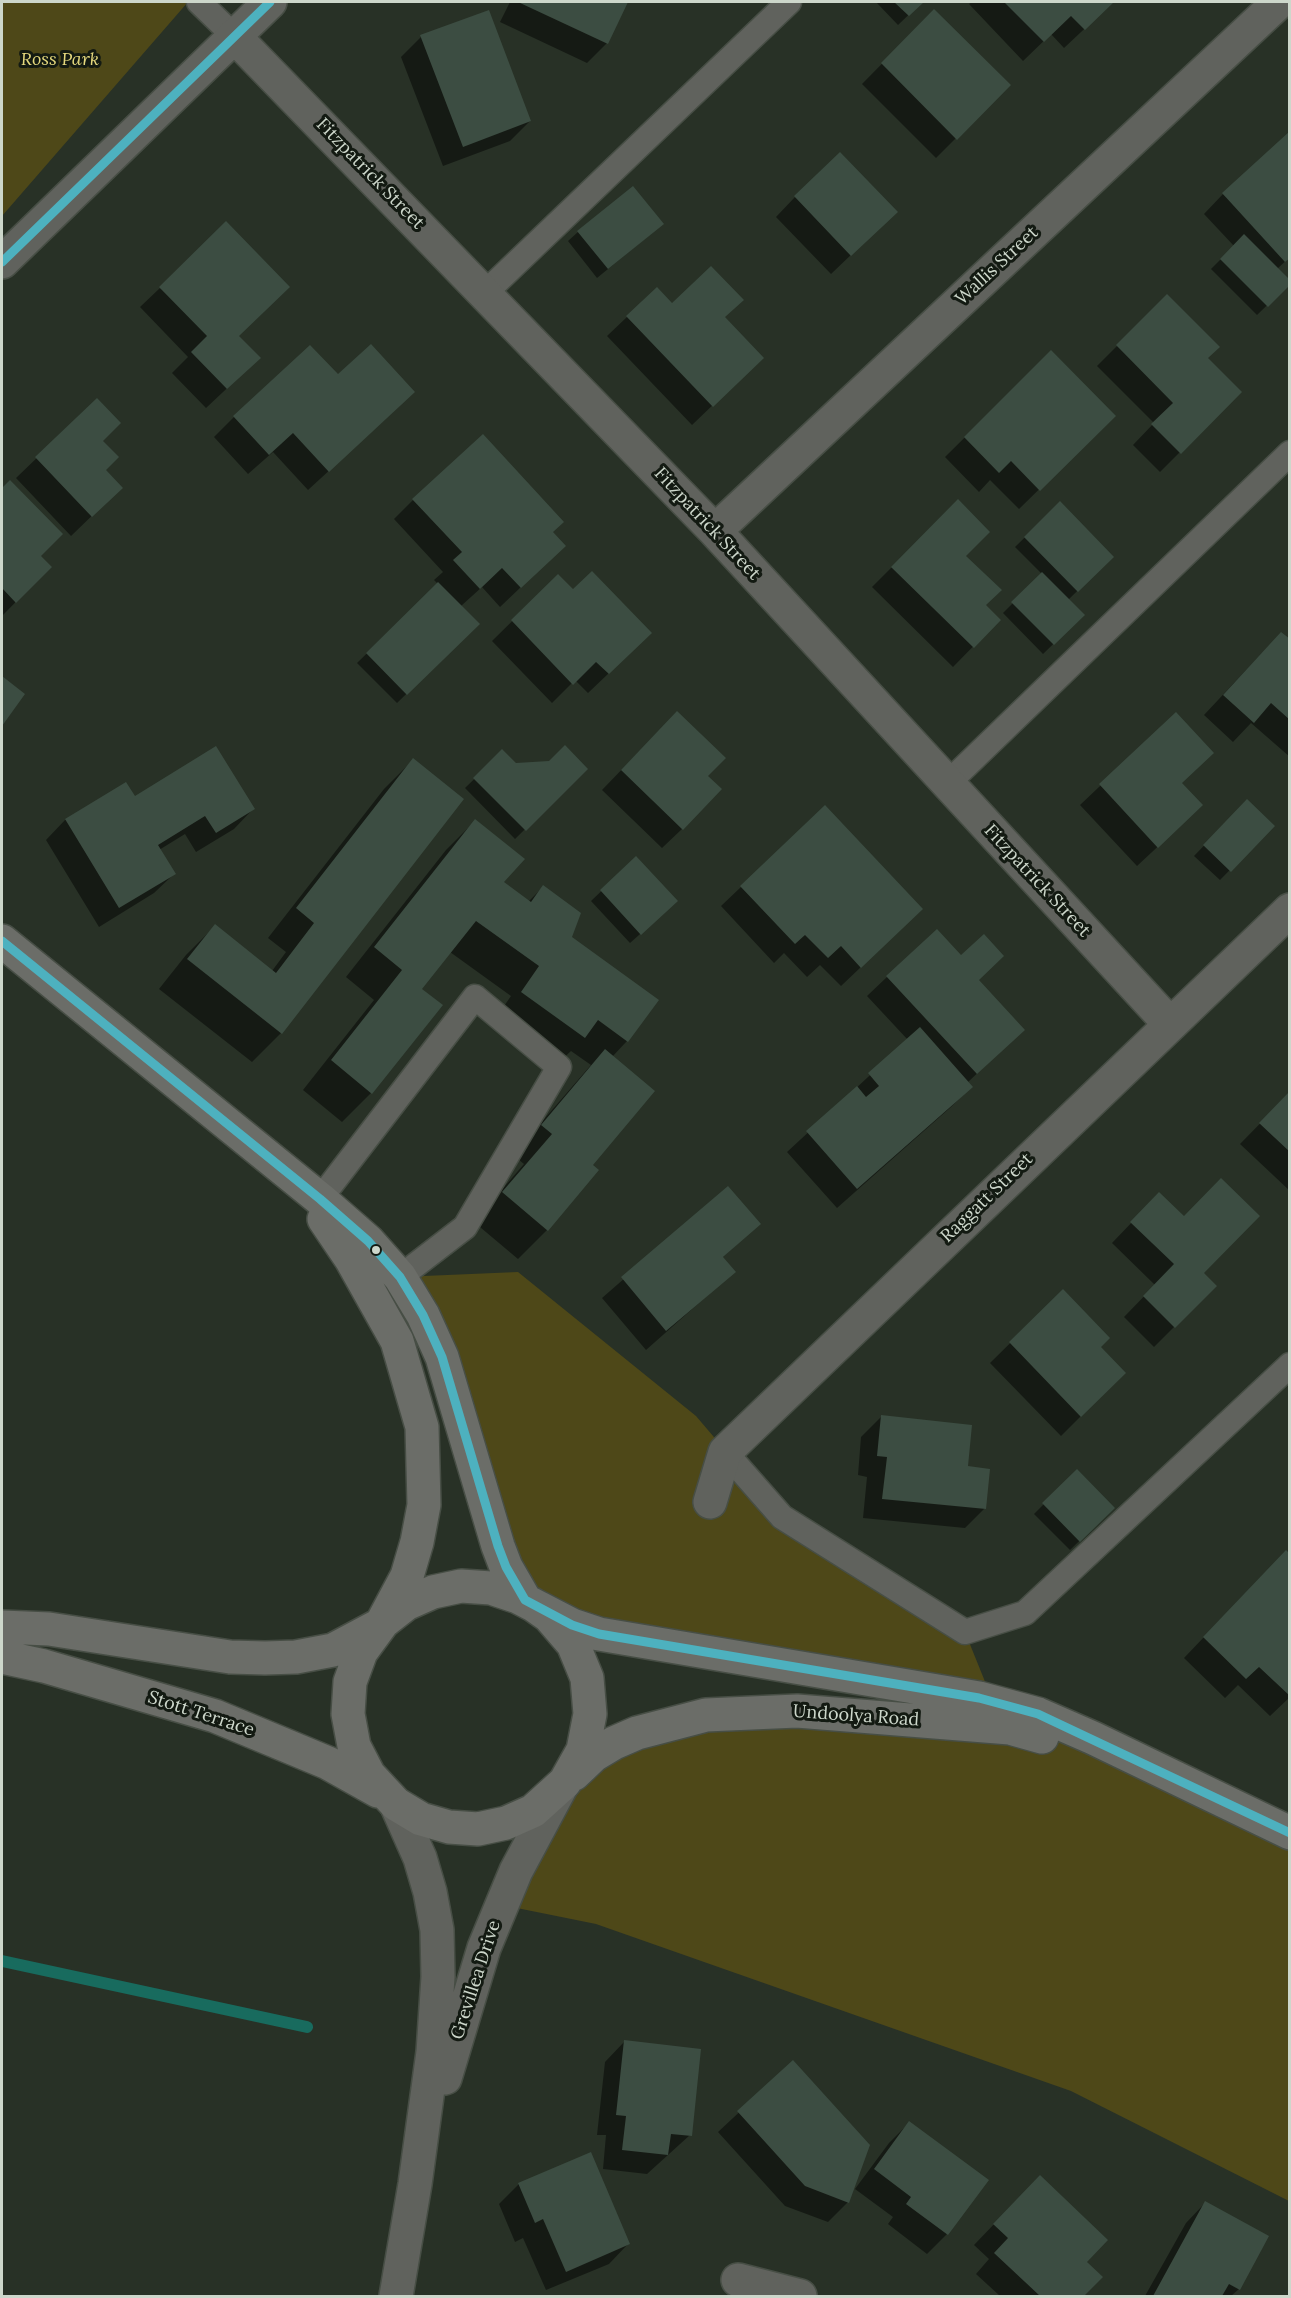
<!DOCTYPE html>
<style>
body{margin:0}
#map{position:relative;width:1291px;height:2298px;overflow:hidden;background:#283126;font-family:Lora,serif}
canvas{display:block}
.frame{position:absolute;inset:0;border:3px solid #cdd7cb;pointer-events:none}
</style>
<div id="map">
<canvas width="1291" height="2298"></canvas>
<div class="frame"></div>
</div>
<script>
const context = document.querySelector('canvas').getContext('2d');
context.lineJoin = 'round';
function fill(path, color) {
  context.fillStyle = color;
  context.fill(path, 'evenodd');
}
function toPath(rows) {
  const path = new Path2D();
  for (const r of rows) {
    path.moveTo(r[0], r[1]);
    for (let i = 2; i < r.length; i += 2) path.lineTo(r[i], r[i + 1]);
  }
  return path;
}
function stroke(path, color, width, dash) {
  context.strokeStyle = color;
  context.lineWidth = width;
  context.lineCap = dash ? 'butt' : 'round';
  context.setLineDash(dash || []);
  context.stroke(path);
}
function drawText(font, color, halo, rows, align = 'center') {
  context.font = font + ' Lora,serif';
  context.lineWidth = 6;
  context.setLineDash([]);
  context.textBaseline = 'middle';
  context.strokeStyle = halo;
  context.fillStyle = color;
  for (const [text, x, y, turn = 0] of rows) {
    context.save();
    context.translate(x, y);
    context.rotate((+turn || 0) * Math.PI / 180);
    context.textAlign = isNaN(turn) ? turn : align;
    if (halo) context.strokeText(text, 0, 0);
    context.fillText(text, 0, 0);
    context.restore();
  }
}
const green = toPath([
 [2,2,188,2,2,216],
 [518,1272,696,1416,782,1517,965,1632,988,1689,737,1648,532,1604,400,1277],
 [666,1725,1010,1728,1160,1770,1289,1833,1289,2201,1071,2091,596,1924,497,1904,533,1811]
]);
const shadow = toPath([
 [510,2,626,2,607,43,587,63,500,22],
 [876,2,922,2,898,25],
 [972,2,1113,2,1064,48,1051,34,1023,61,969,4],
 [934,11,1009,85,936,158,862,84],
 [421,37,530,121,510,141,443,166,401,57],
 [1223,194,1290,257,1277,269,1290,283,1257,315,1211,269,1234,246,1204,214],
 [795,197,876,231,831,274,776,217],
 [578,232,652,233,597,278,568,241],
 [160,288,237,336,239,377,206,408,172,373,188,357,140,307],
 [1167,296,1206,358,1240,392,1160,472,1133,445,1154,423,1097,366],
 [672,305,724,318,742,377,692,425,607,336,627,317],
 [1051,352,1114,416,1019,509,990,480,979,492,945,457],
 [338,376,393,412,308,490,273,452,248,474,214,437,234,417],
 [97,400,104,470,101,507,71,536,16,478],
 [10,482,39,556,50,567,2,616,2,490],
 [413,500,551,532,564,546,500,607,482,587,461,606,478,624,397,703,357,663,438,584,434,580,443,572,394,519],
 [958,501,964,556,984,605,999,620,953,667,872,587],
 [1060,503,1112,557,1068,600,1083,615,1043,654,1003,613,1042,574,1015,547],
 [558,576,630,653,588,693,575,680,552,703,492,641],
 [1290,641,1290,757,1251,723,1233,742,1204,715,1262,653],
 [2,678,23,695,2,723],
 [1176,714,1181,825,1137,866,1080,805],
 [657,733,706,776,682,829,662,848,602,790],
 [502,752,516,765,586,769,515,839,465,788],
 [413,760,281,1033,252,1062,159,989,186,955,215,926,272,971,286,952,268,938,384,789],
 [125,784,135,798,253,809,234,829,196,852,185,834,159,850,174,874,154,893,99,927,46,840,65,820],
 [1247,801,1273,826,1220,880,1194,856],
 [475,821,502,883,528,902,543,887,627,1041,612,1057,591,1165,547,1230,518,1259,474,1222,524,1164,513,1155,591,1065,571,1051,555,1066,493,1022,511,996,450,952,420,989,371,1093,342,1122,303,1090,374,1000,346,977,446,850],
 [636,858,666,911,630,943,591,901],
 [741,887,901,929,841,986,820,965,807,977,784,953,774,963,721,906],
 [961,957,977,981,1023,1030,967,1083,971,1087,951,1107,837,1208,787,1152,908,1040,867,996,887,977],
 [1290,1093,1290,1191,1240,1144],
 [728,1188,759,1224,722,1258,734,1272,646,1350,602,1298],
 [1159,1194,1202,1273,1215,1286,1154,1347,1124,1317,1155,1285,1112,1243],
 [1063,1291,1099,1347,1124,1373,1061,1436,990,1363],
 [881,1417,967,1467,985,1508,965,1528,863,1518,867,1477,858,1475,861,1437],
 [1077,1471,1113,1508,1070,1550,1034,1514],
 [1290,1556,1290,1697,1270,1716,1238,1685,1225,1698,1184,1658,1266,1572],
 [624,2042,690,2135,647,2174,603,2169,606,2135,597,2135,605,2062],
 [793,2062,848,2202,828,2222,785,2206,718,2132],
 [909,2123,947,2234,927,2254,888,2224,893,2217,855,2189,889,2143],
 [519,2184,628,2244,609,2264,546,2290,523,2238,515,2242,499,2204],
 [1020,2197,1101,2277,1082,2296,1000,2296,976,2274,989,2259,974,2245],
 [1205,2203,1239,2289,1231,2296,1145,2296,1186,2223]
]);
const stream = toPath([
 [2,1961,307,2027]
]);
const building = toPath([
 [518,2,628,2,608,44],
 [894,2,924,2,909,16],
 [1004,2,1114,2,1085,30,1071,16,1044,42],
 [934,9,1011,85,957,140,881,63],
 [489,10,531,121,463,147,420,35],
 [1290,131,1290,258,1285,262,1222,193],
 [840,152,898,212,851,256,794,196],
 [633,186,664,224,608,269,577,231],
 [226,221,290,287,239,336,261,358,227,389,191,352,207,336,159,287],
 [1244,234,1290,280,1290,285,1268,307,1220,259],
 [711,266,744,300,725,317,764,358,713,407,626,316,657,287,672,303],
 [1167,294,1220,347,1208,358,1242,392,1181,454,1151,424,1173,403,1116,345],
 [371,344,415,392,329,472,293,433,269,455,233,416,310,345,338,374],
 [1051,350,1116,416,1040,491,1011,461,999,473,964,437],
 [97,398,121,423,103,441,119,457,106,470,123,488,92,517,35,457],
 [483,434,564,522,553,532,566,546,521,588,502,568,480,589,453,560,462,552,412,499],
 [10,480,63,534,41,556,52,567,16,603,2,588,2,488],
 [958,499,990,532,966,556,1002,590,986,605,1001,620,974,648,891,567],
 [1060,501,1114,557,1078,592,1024,537],
 [592,571,652,633,609,674,596,662,573,685,511,620,558,574,573,589],
 [1042,572,1085,615,1054,645,1011,602],
 [438,582,480,624,407,695,366,653],
 [1281,632,1290,639,1290,720,1271,703,1254,723,1223,695],
 [2,676,25,694,2,726],
 [677,711,726,758,708,776,722,789,683,830,621,770],
 [1176,712,1214,753,1182,783,1203,805,1158,848,1099,784],
 [565,745,588,769,526,831,473,778,502,749,516,763,549,761],
 [216,746,255,809,216,833,205,816,158,845,176,874,119,908,65,819,126,782,135,796],
 [413,758,464,799,282,1034,187,959,215,924,276,973,314,923,296,908],
 [1247,799,1275,826,1231,872,1203,845],
 [825,805,923,909,861,968,841,946,828,958,805,935,795,944,740,886],
 [475,819,525,859,504,882,531,902,543,885,581,913,572,937,659,1000,628,1042,598,1020,585,1038,521,992,539,966,476,921,422,989,443,1005,372,1094,331,1060,402,970,374,947],
 [636,856,678,901,641,935,600,890],
 [937,929,961,955,984,934,1004,956,979,980,1025,1030,977,1074,886,976],
 [920,1027,973,1087,857,1189,806,1131,857,1086,866,1097,879,1086,868,1073],
 [605,1049,655,1091,593,1165,599,1170,548,1231,502,1192,552,1134,541,1125],
 [1290,1091,1290,1152,1259,1123],
 [1221,1178,1260,1216,1204,1273,1217,1286,1175,1328,1143,1296,1174,1264,1130,1222,1159,1192,1184,1216],
 [728,1186,761,1224,723,1257,736,1272,666,1331,621,1277],
 [1063,1289,1110,1338,1101,1347,1126,1373,1081,1417,1009,1342],
 [881,1415,972,1425,968,1466,990,1469,986,1509,882,1499,887,1457,877,1456],
 [1077,1469,1115,1508,1080,1542,1042,1503],
 [1286,1550,1290,1554,1290,1696,1259,1667,1246,1679,1203,1637],
 [624,2040,701,2049,692,2136,671,2134,668,2155,622,2150,626,2116,616,2115],
 [793,2060,870,2145,849,2203,805,2186,737,2111],
 [909,2121,989,2180,948,2235,906,2204,911,2197,874,2169],
 [591,2152,630,2244,566,2272,543,2219,535,2223,518,2183],
 [1040,2175,1108,2240,1087,2262,1103,2277,1084,2296,1040,2296,994,2253,1008,2238,993,2224],
 [1205,2201,1269,2236,1240,2290,1229,2284,1222,2296,1153,2296]
]);
const lane = toPath([
 [199,2,234,36],
 [486,292,789,2],
 [947,784,1290,453],
 [320,1199,475,997,559,1067,465,1227,400,1277],
 [725,1452,782,1517,965,1632,1025,1613,1290,1365]
]);
const street = toPath([
 [234,36,715,531,1169,1023],
 [2,262,270,2],
 [715,531,1279,2],
 [710,1502,725,1452,1290,910],
 [396,1804,420,1858,430,1892,437,1930,438,1977,433,2052,415,2184,396,2296],
 [445,2078,484,1948,516,1871,561,1787],
 [738,2280,800,2296]
]);
const secondary = toPath([
 [2,941,320,1199,368,1241,400,1277,423,1315,442,1357,498,1546,506,1567,525,1600],
 [324,1219,351,1259,397,1341,422,1427,424,1505,417,1542,407,1576,384,1619],
 [532,1604,549,1616,573,1644,587,1678,590,1714,583,1750,565,1782,533,1811,506,1823,478,1829,449,1827,421,1819,396,1804,369,1775,354,1746,348,1714,350,1682,361,1652,383,1622,406,1604,433,1592,461,1586,491,1588,518,1597,572,1625,599,1634,979,1698,1038,1714,1093,1738,1290,1833],
 [2,1627,49,1629,230,1657,265,1658,296,1657,333,1650,378,1626],
 [2,1657,44,1666,215,1716,328,1763,378,1791],
 [574,1774,594,1755,614,1743,637,1733,706,1715,797,1711,1010,1728,1042,1737]
]);
const bus1 = toPath([
 [2,262,270,2],
 [2,941,320,1199,368,1241,400,1277,423,1315,442,1357,498,1546,506,1567,525,1600,572,1625,599,1634,979,1698,1038,1714,1290,1833]
]);
const markers = [
 [376,1250,5,"#cdd7cb"]
];
const parkNames = [
 ["Ross Park",60,60]
];
const streetNames = [
 ["Fitzpatrick Street",370,174,46],
 ["Wallis Street",997,266,-43],
 ["Fitzpatrick Street",707,524,47],
 ["Fitzpatrick Street",1037,881,47],
 ["Raggatt Street",987,1198,-44],
 ["Stott Terrace",201,1714,18],
 ["Undoolya Road",856,1716,4],
 ["Grevillea Drive",476,1980,-72]
];
fill(green, '#4e4818');
fill(shadow, '#0007');
stroke(stream, '#186b5e', 12);
fill(building, '#3c4d42');
stroke(lane, '#474e45', 27);
stroke(street, '#474e45', 36);
stroke(secondary, '#474e45', 36);
stroke(lane, '#60625d', 24);
stroke(street, '#60625d', 33);
stroke(secondary, '#6b6d68', 33);
stroke(bus1, '#4db1bf', 9);
for (const [x, y, r, color] of markers) {
  const dot = new Path2D();
  dot.arc(x, y, r, 0, 2 * Math.PI);
  context.fillStyle = color;
  context.fill(dot);
  stroke(dot, '#131a12', 2);
}
drawText('italic 18px', '#e4d87d', '#131a12', parkNames);
drawText('18px', '#cdd7cb', '#131a12', streetNames);
</script>
